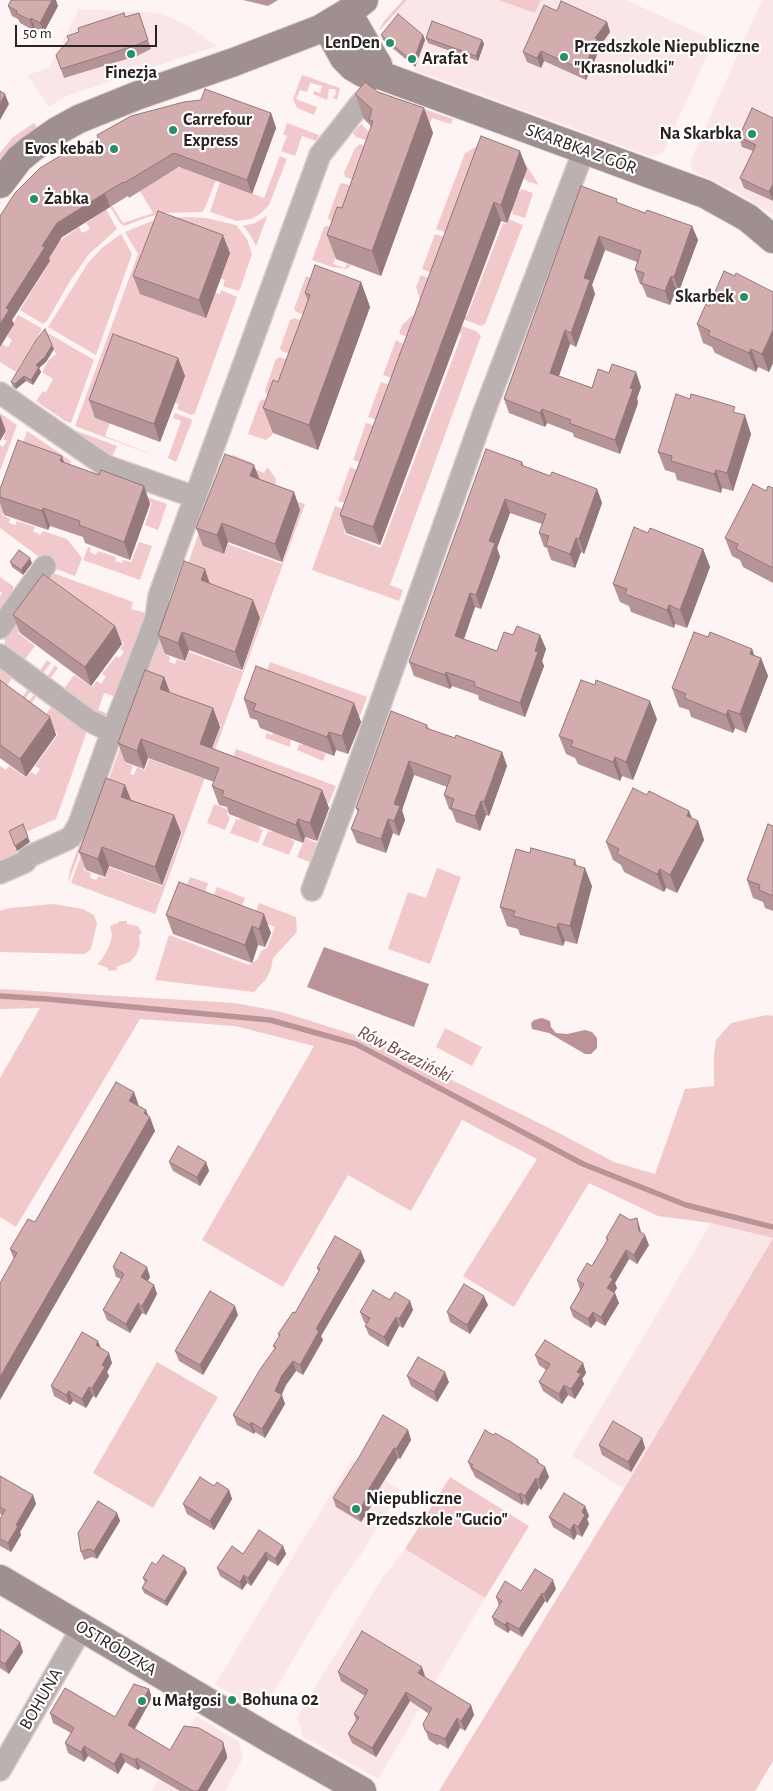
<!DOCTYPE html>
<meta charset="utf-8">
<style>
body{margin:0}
#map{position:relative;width:773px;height:1791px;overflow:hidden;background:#fef4f4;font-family:"Alegreya Sans",sans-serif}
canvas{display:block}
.scale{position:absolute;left:15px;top:25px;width:142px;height:22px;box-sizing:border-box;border:2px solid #2b2222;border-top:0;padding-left:6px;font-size:15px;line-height:18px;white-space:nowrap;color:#2b2222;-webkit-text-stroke:4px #fff;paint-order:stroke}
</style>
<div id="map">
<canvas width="773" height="1791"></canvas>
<div class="scale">50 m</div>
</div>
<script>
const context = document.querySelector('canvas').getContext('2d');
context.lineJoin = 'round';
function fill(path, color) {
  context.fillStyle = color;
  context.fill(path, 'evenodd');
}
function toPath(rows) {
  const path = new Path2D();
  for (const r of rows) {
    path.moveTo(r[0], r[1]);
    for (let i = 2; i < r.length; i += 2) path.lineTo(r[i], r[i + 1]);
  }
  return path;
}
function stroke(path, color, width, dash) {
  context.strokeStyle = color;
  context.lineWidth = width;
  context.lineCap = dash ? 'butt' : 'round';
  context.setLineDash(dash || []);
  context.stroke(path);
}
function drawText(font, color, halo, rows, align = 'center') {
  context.font = font + ' "Alegreya Sans",sans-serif';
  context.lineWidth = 4.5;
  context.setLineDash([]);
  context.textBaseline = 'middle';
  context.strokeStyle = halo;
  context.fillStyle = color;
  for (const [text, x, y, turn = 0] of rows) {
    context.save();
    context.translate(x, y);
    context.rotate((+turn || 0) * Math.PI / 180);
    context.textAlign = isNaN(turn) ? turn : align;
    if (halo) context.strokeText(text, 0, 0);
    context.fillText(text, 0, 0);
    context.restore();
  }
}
const built = toPath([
 [407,0,498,0,535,13,541,0,626,0,714,40,663,153,652,157,414,70,426,36,395,14],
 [762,0,773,0,773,215,735,191,693,171,690,162],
 [79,9,160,13,187,25,216,46,66,96,49,107,27,75,49,68],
 [711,1223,773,1238,624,1489,572,1456],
 [352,1460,401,1490,363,1551,330,1597,270,1699,250,1705,215,1684],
 [405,1549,485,1598,378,1779,303,1737,297,1717,381,1580],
 [196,1716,239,1742,243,1758,225,1791,152,1791]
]);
const green = toPath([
 [403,0,407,0,380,30,379,30,384,21],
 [498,0,541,0,535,13],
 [302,75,340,88,337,100,333,98,336,94,335,89,329,89,327,100,313,94,314,91,320,93,322,86,310,83,307,92,300,90,296,99,317,107,314,115,297,108,293,99],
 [389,97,453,119,451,124,432,118,427,131,376,144,356,137,353,133,361,124,369,132],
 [34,123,38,129,0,165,0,153,13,137],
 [287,123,319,135,316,141,302,136,295,156,281,151,287,136,283,134],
 [360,144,375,151,363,183,345,177,344,173,355,148],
 [481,144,523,160,539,185,529,182,524,178,521,163,447,233,436,229,465,153],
 [280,156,287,159,269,205,260,214,251,219,237,221,210,212,220,182,264,198],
 [178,168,183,168,216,180,205,208,202,212,166,213,148,217,124,226,121,224,110,207,112,206,123,223,153,213,140,191],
 [343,183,361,189,347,226,329,220,328,217,340,184],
 [521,189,533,193,525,218,512,214,513,211,509,210,516,190,520,192],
 [106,209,117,229,89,254,70,281,47,321,43,324,20,310,50,262,48,260,58,242,79,227,82,233,90,229,86,223],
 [266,216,267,217,256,246,249,233,243,226,255,223],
 [188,217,206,218,236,225,247,239,252,254,240,289,238,291,223,286,225,280,220,278,230,253,215,293,220,294,221,290,237,297,195,413,192,415,177,409,179,404,175,403,95,418,110,423,105,436,166,460,75,426,138,254,125,232,157,219],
 [508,219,523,225,485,324,481,326,421,303,416,287,421,275,433,280,429,301,467,316,503,223,506,224],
 [327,226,345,232,333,264,345,268,347,264,351,265,347,269,332,267,312,260,324,227],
 [121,234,132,254,96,355,48,327,88,263,102,248],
 [435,234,444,237,434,274,422,269],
 [306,276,326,283,314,318,296,312,294,309],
 [426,313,476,331,481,336,390,585,403,590,399,601,312,570,335,506,343,509,348,517,344,531,345,534,381,548,462,334,424,320,408,337,399,334,402,325,412,316],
 [18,315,41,328,41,331,16,372,0,362,0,348,2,344,8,347,12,340,7,336],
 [294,318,312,324,300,358,282,351,280,348,290,320],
 [46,332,94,360,71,423,65,421,36,401,43,391,46,392,53,379,42,372,49,360,56,354],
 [396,340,405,345,394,379,383,375],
 [280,357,298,364,285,400,266,394,265,390,276,359],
 [381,382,390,385,379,421,368,417],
 [264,399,282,406,272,435,266,440,248,434,260,401],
 [0,413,17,425,0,471,0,445,3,447,7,441,3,439,7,430,0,426],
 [175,413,191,419,192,421,176,462,168,458,181,421,173,418],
 [366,423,376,426,363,463,353,460],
 [27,431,71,461,68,471,24,455,2,515,10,519,9,523,15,525,17,521,35,527,33,531,40,535,43,531,67,539,82,558,75,576,54,568,0,528,0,506],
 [77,431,117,446,111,459,76,434],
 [233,455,253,463,252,468,264,473,267,468,268,468,276,479,274,493,305,504,155,914,71,883,88,836,92,850,84,870,91,873,90,878,96,880,98,876,105,878,109,867,162,886,182,833,129,814,93,823,127,729,132,742,124,762,133,766,130,774,134,775,137,767,145,770,149,759,202,778,221,725,169,706,132,716,167,620,171,634,164,654,170,657,169,662,175,664,177,659,185,662,189,652,242,671,261,617,245,612,172,608,206,513,224,554,228,544,282,564,300,510,247,491,227,456],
 [350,467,363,473,345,503,338,501],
 [130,491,167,504,158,530,145,525,152,503,128,495],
 [139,542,152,546,140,580,83,560,88,547,91,548,90,552,96,555,98,551,116,557,115,561,122,563,123,560,131,562],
 [50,572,133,602,131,609,146,613,116,697,104,693,98,710,108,714,106,715,101,716,45,680,55,665,58,668,49,680,63,690,74,675,92,687,97,681,101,684,106,677,102,674,116,656,119,658,124,652,120,649,124,643,107,630,23,618,19,624,22,627,18,633,35,646,23,662,38,673,47,660,51,663,41,676,6,649,4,636],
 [0,577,13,586,14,592,0,611,0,596,2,593,0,591],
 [270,662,367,697,360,716,263,681],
 [0,664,32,689,22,703,19,701,29,688,14,676,1,693,0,692],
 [36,692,101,736,87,731,56,819,26,832,25,829,10,835,21,857,0,866,0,766,6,770,9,766,26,778,31,772,36,775,40,769,35,766,58,734,41,721,53,704,38,694,29,707,26,705],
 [274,729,291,735,290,747,265,738,267,733,272,735],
 [304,740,324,748,322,752,326,754,323,761,297,750,299,744,302,745],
 [236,749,336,786,329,803,230,766],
 [214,804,229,810,227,814,230,818,225,830,207,823],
 [242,815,261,823,259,828,263,830,258,843,230,833,236,819,240,820],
 [274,827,293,835,291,840,295,841,289,855,262,845,268,831,272,832],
 [83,834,87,834,68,883,70,870],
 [305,838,317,843,310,862,297,857],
 [437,868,461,877,430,964,388,949,408,892,426,898],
 [190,877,208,883,203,899,184,892],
 [217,887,245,898,239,915,212,899],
 [259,903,296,917,297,932,273,958,271,969,266,979,254,992,155,980,169,935,249,965,257,960,261,951,267,948,275,927,254,918],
 [53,904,83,909,94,915,97,924,91,949,85,954,0,952,0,911,9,908],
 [119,921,127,921,127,924,138,926,142,933,139,935,140,945,136,955,130,962,116,967,117,970,108,971,108,968,97,964,102,959,109,947,112,935,110,926,118,923],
 [0,989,235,1003,282,1012,371,1040,557,1132,614,1162,655,1174,685,1089,714,1086,714,1055,716,1040,731,1023,767,1015,773,1016,773,1238,711,1223,658,1216,589,1183,514,1307,463,1276,537,1159,462,1120,411,1211,348,1175,283,1287,202,1240,314,1046,235,1026,140,1019,16,1227,0,1217,0,1078,40,1008,0,1009],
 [445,1028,482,1047,472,1066,436,1047],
 [773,1238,773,1761,755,1791,439,1791,624,1489],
 [157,1362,218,1397,153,1508,93,1473],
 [450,1477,529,1526,485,1598,405,1549]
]);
const water = toPath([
 [324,947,429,984,414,1027,307,987],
 [542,1018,550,1021,551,1027,556,1033,567,1034,585,1030,592,1032,597,1038,597,1048,591,1054,585,1054,549,1033,532,1029,531,1023,534,1020]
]);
const stream = toPath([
 [0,996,47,999,270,1020,356,1044,583,1164,686,1205,773,1227]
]);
const street = toPath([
 [0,393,106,466,195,497],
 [0,628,45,566],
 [0,655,88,720,112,732],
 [0,873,25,862,28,857,68,839,72,836,79,824,109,740,156,618,159,596,320,155,361,103],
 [312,890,355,775,483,415,584,150],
 [0,1770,82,1628]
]);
const secondary = toPath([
 [337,19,333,38,344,58,353,67,363,73,372,75,380,75,705,194,748,218,773,239],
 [337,19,355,25,372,55,378,65,380,75],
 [0,184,19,159,31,149,57,131,79,119,136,96,234,62,320,29,350,11,364,0],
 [0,1579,272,1740,362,1791]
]);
const wall = toPath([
 [243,0,278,0,268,6],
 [8,6,58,6,44,32,35,28,33,30,20,23,18,19,12,16],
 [557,11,607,22,610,32,600,46,600,48,586,80,544,61,541,68,527,62,523,52],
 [139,13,151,49,137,56,64,78,56,55,126,17],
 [381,35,423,35,425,40,415,67,383,40],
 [426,38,482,40,484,44,478,61,428,43],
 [378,92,424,108,433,133,381,276,336,259,327,235,342,208,371,127,370,125,364,119,355,94],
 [752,108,773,201,744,188,740,178,753,151,742,147,739,137],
 [271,113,276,128,252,194,179,167,129,198,128,196,110,207,62,237,49,258,50,261,12,320,14,324,0,347,0,216,67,156],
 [481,136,527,169,507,223,501,221,380,545,346,533,340,515],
 [581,186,619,204,645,213,692,226,698,240,679,291,676,290,670,305,647,297,642,285,640,284,635,270,637,262,605,250,592,285,595,294,576,347,570,344,559,376,592,388,609,373,636,372,641,387,637,398,638,403,620,454,574,437,573,433,547,423,545,427,509,413,504,399],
 [230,253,206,318,140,294,133,276],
 [361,282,370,307,318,450,273,433,263,408,278,382,308,301,305,293],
 [773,292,773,363,769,372,758,367,756,372,715,353,712,347,703,343,697,324,709,306],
 [54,349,46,362,39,368,41,372,33,385,26,381,16,389,13,387,11,382],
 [178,358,185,376,160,442,95,418,89,400],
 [737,413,751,434,733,491,722,488,721,493,677,480,675,473,665,470,658,452],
 [522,462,524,466,550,476,597,489,602,503,584,554,581,552,575,568,551,560,547,548,544,547,539,533,542,524,510,513,497,548,500,557,481,609,475,607,464,639,497,651,513,635,540,635,546,649,542,661,544,666,525,717,479,700,478,695,452,686,450,689,414,676,409,662],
 [64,463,99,475,144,486,150,504,130,560,85,543,83,537,50,526,48,530,4,515,0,503,0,489],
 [260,479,294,492,300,510,282,562,228,542,224,554,203,546,196,528],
 [773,488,773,583,743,567,740,560,732,556,725,538,766,491],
 [648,533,703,549,710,567,687,628,675,624,674,628,631,612,629,606,620,602,613,584],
 [10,562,32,563,23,575,12,567],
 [210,584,260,618,242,670,189,650,185,661,165,654,158,635],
 [13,615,115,626,122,644,91,686,20,633],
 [708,637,752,649,754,655,761,658,768,676,746,733,735,728,733,733,691,717,689,710,679,707,672,688],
 [164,677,170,693,213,708,220,727,212,748,322,790,329,808,317,841,305,837,303,843,229,814,227,807,219,805,212,786,214,782,148,758,144,769,125,762,118,743],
 [0,680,50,717,56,735,26,777,0,758],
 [244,699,354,703,361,722,348,754,336,750,334,756,260,728,257,720,250,718],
 [657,719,633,780,622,776,620,781,578,764,575,758,566,754,559,736],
 [427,725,429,729,455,738,502,752,507,766,489,816,486,815,480,831,456,822,452,811,449,809,444,795,447,787,414,775,402,810,405,820,399,836,393,833,386,853,357,843,351,829,358,812,356,808],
 [125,785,131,800,174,815,181,833,162,885,109,866,105,877,86,870,79,852],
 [647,795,689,811,692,818,698,821,704,840,677,893,666,888,664,892,624,872,621,865,613,860,606,842],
 [773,826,773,911,765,908,763,902,753,898,747,880],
 [530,853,575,860,577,866,592,886,577,944,565,941,563,946,520,935,518,929,507,926,500,907],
 [179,882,271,933,265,947,258,945,252,963,173,934,166,915],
 [139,1106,146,1110,155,1131,14,1259,10,1249],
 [169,1162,206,1162,209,1171,200,1186,173,1171],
 [640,1228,641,1233,649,1245,637,1264,629,1259,615,1283,617,1288,614,1293,619,1303,605,1326,596,1321,591,1328,573,1317,570,1308,580,1290,577,1280,592,1266,607,1241,606,1238],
 [365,1261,321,1336,323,1340,303,1375,296,1371,286,1385,281,1394,285,1404,265,1438,255,1432,254,1434,237,1425,233,1415,275,1349,273,1346,279,1337,278,1334,295,1313,319,1272,317,1268],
 [113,1267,150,1277,148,1281,154,1285,157,1294,146,1315,142,1313,130,1333,107,1320,103,1310,121,1279,116,1277],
 [390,1300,410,1301,413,1310,403,1328,399,1326,388,1347,369,1335,365,1326,366,1324,364,1322,360,1312],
 [488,1305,470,1334,450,1322,447,1312],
 [238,1315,203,1375,179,1361,175,1351],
 [101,1348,112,1363,107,1372,109,1376,96,1398,93,1396,86,1408,73,1401,70,1405,54,1396,51,1386],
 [535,1355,583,1363,586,1373,582,1379,584,1384,575,1399,568,1395,562,1404,543,1391,539,1382,546,1370,539,1365],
 [407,1376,449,1382,437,1402,411,1386],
 [408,1430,411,1440,400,1459,398,1458,372,1500,373,1503,361,1522,336,1507,333,1498],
 [642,1438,645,1448,631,1472,602,1455,599,1445],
 [538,1460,539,1463,545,1467,549,1477,541,1490,539,1488,528,1506,523,1503,522,1505,475,1477,473,1472,472,1471,468,1462],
 [0,1476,33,1495,36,1504,20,1532,21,1535,11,1552,0,1546,0,1519,2,1515,0,1514],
 [229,1490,232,1499,214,1530,187,1514,183,1504],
 [585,1506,589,1516,587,1519,589,1524,582,1537,577,1534,574,1540,553,1527,549,1517],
 [117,1513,120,1521,97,1559,92,1557,84,1560,81,1552],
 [283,1546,286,1554,278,1566,268,1560,251,1586,247,1583,242,1590,220,1576,217,1568,243,1554],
 [156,1565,185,1568,187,1573,167,1606,144,1593,142,1588,145,1583,143,1578],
 [556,1589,547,1603,545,1601,522,1637,510,1630,508,1633,495,1625,492,1617,499,1606,496,1597,521,1591],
 [0,1629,23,1652,9,1674,0,1668],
 [338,1672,425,1676,424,1677,471,1705,474,1715,465,1731,460,1728,448,1749,440,1744,437,1745,429,1740,423,1724,429,1714,410,1701,376,1757,352,1743,348,1734,356,1720,354,1714,365,1696,341,1681],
 [149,1689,152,1698,135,1729,170,1750,226,1752,227,1758,207,1791,180,1791,140,1768,138,1770,125,1762,118,1774,88,1756,84,1762,68,1753,65,1743,71,1733,53,1723,50,1713,115,1717]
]);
const shadedWall = toPath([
 [52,0,56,0,58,6,44,32,40,23],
 [31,18,35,28,33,30,30,20],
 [607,22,610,32,600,46,600,48,586,80,583,70,595,38],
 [423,35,425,40,415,67,413,62],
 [482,40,484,44,478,61,476,56],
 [541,51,544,61,541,68,537,58],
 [5,94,9,104,0,120,0,104],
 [424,108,433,133,381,276,372,251],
 [271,113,276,128,252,194,247,180],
 [520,151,527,169,507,223,501,205],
 [773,184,773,201,769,192],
 [105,193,110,207,62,237,49,258,50,261,12,320,14,324,0,347,0,324,6,308,42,246,57,223],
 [494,202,501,221,380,545,373,527],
 [692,226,698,240,679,291,674,277],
 [223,235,230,253,206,318,199,300],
 [599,236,605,250,592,285,595,294,576,347,571,333,584,278],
 [671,276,676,290,670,305,665,291],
 [361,282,370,307,318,450,309,425],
 [565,330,570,344,555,387,550,373],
 [773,330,773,363,769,372,762,354],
 [52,345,54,349,46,362,39,368,41,372,33,385,31,380,36,365],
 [751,349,758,367,756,372,749,353],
 [178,358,185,376,160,442,154,424],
 [636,372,641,387,637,398,638,403,620,454,615,440,630,388],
 [24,376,26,381,16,389,15,384],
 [542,409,547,423,545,427,540,413],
 [0,415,6,431,0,441],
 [745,415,751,434,733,491,727,473],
 [62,456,68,474,60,461],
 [254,465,261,483,250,476],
 [716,470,722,488,721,493,714,474],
 [144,486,150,504,130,560,124,542],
 [597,489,602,503,584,554,579,539],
 [294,492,300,510,282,562,275,544],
 [505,499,510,513,497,548,500,557,481,609,476,595,489,541],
 [43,508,50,526,48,530,42,511],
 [222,523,228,542,224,554,217,535],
 [576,538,581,552,575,568,570,554],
 [703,549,710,567,687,628,680,610],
 [30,558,32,563,23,575,21,570],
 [205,569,211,587,201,580],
 [470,593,475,607,460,650,455,636],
 [253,600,260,618,242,670,235,652],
 [669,605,675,624,674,628,667,610],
 [115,626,122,644,91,686,85,667],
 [182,632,189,650,185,661,178,643],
 [540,635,546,649,542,661,544,666,525,717,520,703,535,651],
 [752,649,758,666,761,658,768,676,746,733,740,714,750,654],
 [446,672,452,686,450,689,445,675],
 [164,677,171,695,160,689],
 [650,701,657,719,633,780,626,762],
 [354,703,361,722,348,754,342,736],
 [213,708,220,727,207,762,200,744],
 [728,710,735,728,733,733,726,715],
 [50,717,56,735,26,777,20,759],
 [329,732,336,750,334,756,327,737],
 [141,739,148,758,144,769,137,751],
 [502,752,507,766,489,816,484,802],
 [615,757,622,776,620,781,613,762],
 [409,761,414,775,402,810,405,820,399,836,394,821,394,804],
 [125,785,132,803,121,797],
 [322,790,329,808,317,841,310,823],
 [481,801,486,815,480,831,475,816],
 [689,811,695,827,698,821,704,840,677,893,670,875,687,816],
 [174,815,181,833,162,885,155,867],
 [298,819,305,837,303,843,296,825],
 [388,819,393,833,386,853,381,839],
 [28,837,30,842,17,851,15,846],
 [102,847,109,866,105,877,98,859],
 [585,868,592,886,577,944,570,926],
 [660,869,666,888,664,892,657,874],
 [264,914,271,933,265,947,259,929],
 [558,923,565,941,563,946,557,928],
 [252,926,258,945,252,963,245,945],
 [134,1092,139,1106,129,1101],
 [146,1110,149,1119,150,1117,155,1131,0,1400,0,1377],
 [206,1162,209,1171,200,1186,197,1177],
 [637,1218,640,1228,642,1240,645,1235,649,1245,637,1264,634,1255,639,1231],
 [626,1250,629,1259,615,1283,617,1288,611,1298,607,1288,610,1277],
 [361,1251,365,1261,321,1336,323,1340,303,1375,300,1365,316,1329],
 [147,1267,150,1277,144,1287,141,1277],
 [154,1285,157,1294,146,1315,142,1306],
 [615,1293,619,1303,605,1326,601,1317],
 [484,1296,488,1305,470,1334,467,1325],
 [410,1301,413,1310,403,1328,399,1319],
 [138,1303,142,1313,130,1333,126,1324],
 [235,1306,238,1315,203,1375,200,1365],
 [593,1312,596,1321,591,1328,588,1319],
 [396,1317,399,1326,388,1347,384,1337],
 [98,1341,102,1351,96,1345],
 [109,1353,112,1363,107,1372,109,1376,96,1398,92,1388,102,1365],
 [293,1361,296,1371,286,1385,280,1399,282,1395,285,1404,265,1438,262,1429,275,1391,282,1375],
 [583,1363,586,1373,582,1379,584,1384,575,1399,571,1389,577,1372],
 [445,1372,449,1382,437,1402,434,1392],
 [564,1385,568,1395,562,1404,559,1394],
 [89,1387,93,1396,86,1408,82,1399],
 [69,1391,73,1401,70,1405,66,1395],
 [251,1422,255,1432,254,1434,250,1425],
 [408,1430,411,1440,400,1459,396,1449],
 [642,1438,645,1448,631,1472,628,1462],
 [394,1448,398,1458,372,1500,373,1503,361,1522,358,1513,367,1492],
 [545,1467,549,1477,541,1490,538,1480],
 [536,1478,539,1488,528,1506,525,1496],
 [229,1490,232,1499,214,1530,210,1521],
 [520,1493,523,1503,522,1505,519,1495],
 [33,1495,36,1504,20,1532,21,1535,11,1552,8,1543,16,1525],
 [585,1506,589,1516,587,1519,589,1524,582,1537,578,1527,582,1512],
 [117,1513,120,1521,97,1559,94,1551],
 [574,1524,577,1534,574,1540,570,1530],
 [283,1546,286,1554,278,1566,275,1559],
 [266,1552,268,1560,251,1586,248,1578],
 [185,1568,187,1573,167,1606,165,1601],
 [244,1575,247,1583,242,1590,240,1582],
 [553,1580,556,1589,547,1603,544,1594],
 [542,1593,545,1601,522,1637,519,1629],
 [507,1622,510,1630,508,1633,505,1625],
 [20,1642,23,1652,9,1674,5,1664],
 [422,1667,425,1676,421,1683,418,1673],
 [149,1689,152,1698,131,1734,128,1725],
 [406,1692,410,1701,376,1757,372,1748],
 [471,1705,474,1715,465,1731,461,1721],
 [457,1718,460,1728,448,1749,445,1739],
 [223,1742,226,1752,227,1758,207,1791,198,1791],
 [84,1746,88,1756,84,1762,81,1752],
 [121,1753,125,1762,118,1774,114,1764],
 [136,1758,140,1768,138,1770,135,1760]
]);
const building = toPath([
 [11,0,52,0,40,23,31,18,30,20,16,13,17,11,8,6,11,0],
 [561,1,607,22,595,38,597,39,583,70,541,51,537,58,523,52,544,5,557,11,561,1],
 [124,13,125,17,139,13,148,40,134,46,61,69,56,55,69,40,67,36,79,32,78,28,124,13],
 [398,14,423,35,413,62,381,35,398,14],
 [432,21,482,40,476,56,426,38,432,21],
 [365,82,378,92,424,108,372,251,327,235,337,207,342,208,373,121,369,120,372,109,355,94,365,82],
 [205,89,271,113,247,180,174,153,124,183,123,182,105,193,57,223,42,246,45,247,6,308,9,310,0,324,0,216,15,193,40,168,65,153,67,156,98,138,97,135,131,116,184,102,201,100,205,89],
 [0,91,5,94,0,104,0,91],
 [752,108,773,118,773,184,769,192,740,178,756,145,739,137,752,108],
 [481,136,520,151,501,205,494,202,373,527,340,515,481,136],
 [581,186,617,199,616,202,645,213,647,210,692,226,674,277,671,276,665,291,641,283,644,273,635,270,641,251,599,236,584,278,590,280,571,333,565,330,550,373,592,388,598,369,609,373,612,364,636,372,630,388,633,389,615,440,569,423,571,420,542,409,540,413,504,399,581,186],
 [158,211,223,235,199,300,133,276,158,211],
 [315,265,361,282,309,425,263,408,273,380,278,382,310,295,305,293,315,265],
 [724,271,735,276,736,273,773,292,773,330,762,354,751,349,749,353,708,335,710,331,697,324,706,304,709,306,724,271],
 [45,329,52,345,45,357,36,365,39,367,31,380,24,376,15,384,11,382,36,340,45,329],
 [113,334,178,358,154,424,89,400,113,334],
 [676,394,690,399,691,394,716,401,735,407,733,412,745,415,727,473,716,470,714,474,671,461,672,456,658,452,676,394],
 [18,440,62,456,60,461,99,475,101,470,144,486,124,542,79,525,80,521,43,508,42,511,0,497,0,489,18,440],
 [486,449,522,462,521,465,550,476,552,472,597,489,579,539,576,538,570,554,546,545,549,536,539,533,546,514,505,499,489,541,495,543,476,595,470,593,455,636,497,651,504,632,513,635,517,626,540,635,535,651,538,652,520,703,474,686,475,682,446,672,445,675,409,662,486,449],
 [225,454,254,465,250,476,294,492,275,544,222,523,217,535,196,528,225,454],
 [753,484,766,491,768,486,773,488,773,568,736,549,738,544,725,538,753,484],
 [634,527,648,533,650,528,703,549,680,610,669,605,667,610,625,594,627,589,613,584,634,527],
 [19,550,30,558,21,570,10,562,19,550],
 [184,561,205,569,201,580,253,600,235,652,182,632,178,643,158,635,184,561],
 [43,574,115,626,85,667,13,615,43,574],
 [694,632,708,637,710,632,752,649,750,654,761,658,740,714,728,710,726,715,684,698,686,694,672,688,694,632],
 [256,666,354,703,342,736,329,732,327,737,253,710,256,704,244,699,256,666],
 [145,670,164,677,160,689,213,708,200,744,322,790,310,823,298,819,296,825,222,796,224,791,212,786,219,768,141,739,137,751,118,743,145,670],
 [0,680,50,717,20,759,0,745,0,680],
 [581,680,595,685,596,680,650,701,626,762,615,757,613,762,571,746,573,741,559,736,581,680],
 [391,711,427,725,426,728,455,738,456,735,502,752,484,802,481,801,475,816,451,808,454,799,444,795,451,776,409,761,394,804,400,806,394,821,388,819,381,839,351,829,359,809,356,808,391,711],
 [106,778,125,785,121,797,174,815,155,867,102,847,98,859,79,852,106,778],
 [633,788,647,795,649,791,689,811,687,816,698,821,670,875,660,869,657,874,617,854,619,849,606,842,633,788],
 [23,824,28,837,15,846,9,831,23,824],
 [768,824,773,826,773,896,759,890,760,885,747,880,768,824],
 [531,848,575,860,574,865,585,868,570,926,558,923,557,928,513,916,515,911,500,907,516,849,530,853,531,848],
 [179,882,264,914,259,929,252,926,245,945,166,915,179,882],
 [116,1082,134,1092,129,1101,146,1110,144,1113,150,1117,0,1377,0,1283,17,1253,10,1249,28,1219,35,1222,116,1082],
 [178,1146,206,1162,197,1177,169,1162,178,1146],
 [620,1214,630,1220,637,1218,639,1231,645,1235,634,1255,626,1250,610,1277,613,1279,607,1288,615,1293,601,1317,593,1312,588,1319,570,1308,584,1284,577,1280,587,1263,592,1266,608,1239,606,1238,620,1214],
 [335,1236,361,1251,316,1329,319,1331,300,1365,293,1361,282,1375,275,1391,282,1395,262,1429,251,1422,250,1425,233,1415,261,1368,276,1347,273,1346,280,1335,278,1334,293,1312,295,1313,320,1269,317,1268,335,1236],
 [121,1252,147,1267,141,1277,154,1285,142,1306,138,1303,126,1324,103,1310,124,1274,113,1267,121,1252],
 [464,1284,484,1296,467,1325,447,1312,464,1284],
 [373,1290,390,1300,395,1292,410,1301,399,1319,396,1317,384,1337,365,1326,370,1318,360,1312,373,1290],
 [210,1291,235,1306,200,1365,175,1351,210,1291],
 [82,1332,98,1341,96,1345,109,1353,102,1365,105,1367,92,1388,89,1387,82,1399,69,1391,66,1395,51,1386,82,1332],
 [545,1340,583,1363,577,1372,581,1374,571,1389,564,1385,559,1394,539,1382,550,1364,535,1355,545,1340],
 [418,1357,445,1372,434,1392,407,1376,418,1357],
 [383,1415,408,1430,396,1449,394,1448,367,1492,369,1493,358,1513,333,1498,359,1457,383,1415],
 [613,1421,642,1438,628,1462,599,1445,613,1421],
 [485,1430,493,1435,495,1433,511,1442,538,1460,537,1462,545,1467,538,1480,536,1478,525,1496,520,1493,519,1495,471,1467,473,1465,468,1462,485,1430],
 [0,1476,33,1495,16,1525,18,1526,8,1543,0,1539,0,1519,5,1510,0,1507,0,1476],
 [200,1477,214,1486,217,1482,229,1490,210,1521,183,1504,200,1477],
 [564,1493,585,1506,582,1512,585,1515,578,1527,574,1524,570,1530,549,1517,564,1493],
 [98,1501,117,1513,94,1551,89,1549,81,1552,78,1533,98,1501],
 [259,1530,283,1546,275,1559,266,1552,248,1578,244,1575,240,1582,217,1568,232,1546,243,1554,259,1530],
 [163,1555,185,1568,165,1601,142,1588,147,1580,143,1578,152,1562,156,1565,163,1555],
 [535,1569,553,1580,544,1594,542,1593,519,1629,507,1622,505,1625,492,1617,502,1601,496,1597,505,1581,521,1591,535,1569],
 [0,1629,20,1642,5,1664,0,1661,0,1629],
 [362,1631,422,1667,418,1673,471,1705,461,1721,457,1718,445,1739,437,1735,434,1735,425,1730,423,1724,432,1708,406,1692,372,1748,348,1734,359,1717,354,1714,368,1690,338,1672,362,1631],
 [134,1684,149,1689,128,1725,170,1750,184,1726,199,1728,223,1742,223,1749,198,1791,193,1791,136,1758,135,1760,121,1753,114,1764,84,1746,81,1752,65,1743,74,1728,50,1713,65,1688,115,1717,134,1684]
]);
const markers = [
 [390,43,5,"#288e6b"],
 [131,54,5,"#288e6b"],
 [564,57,5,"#288e6b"],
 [412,59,5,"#288e6b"],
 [173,130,5,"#288e6b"],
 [752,134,5,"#288e6b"],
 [114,149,5,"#288e6b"],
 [34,199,5,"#288e6b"],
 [744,297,5,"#288e6b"],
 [356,1509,5,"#288e6b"],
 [232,1700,5,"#288e6b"],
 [142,1701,5,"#288e6b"]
];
const poiNames = [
 ["LenDen",380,43,"right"],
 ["Przedszkole Niepubliczne",574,47],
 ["\"Krasnoludki\"",574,68],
 ["Arafat",422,59],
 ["Finezja",131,73,"center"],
 ["Carrefour",183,120],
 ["Express",183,141],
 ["Na Skarbka",742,134,"right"],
 ["Evos kebab",104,149,"right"],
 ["Żabka",44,199],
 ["Skarbek",734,297,"right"],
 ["Niepubliczne",366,1499],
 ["Przedszkole \"Gucio\"",366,1520],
 ["Bohuna 02",242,1700],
 ["u Małgosi",152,1701]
];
const streetNames = [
 ["SKARBKA Z GÓR",581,149,20],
 ["OSTRÓDZKA",116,1648,31],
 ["BOHUNA",41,1699,-60]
];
const waterNames = [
 ["Rów Brzeziński",405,1054,27]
];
fill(built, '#fbe6e7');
fill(green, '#f1c9cb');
fill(water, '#b99395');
stroke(stream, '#b99395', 5.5);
stroke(street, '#d8cece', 24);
stroke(secondary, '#d8cece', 30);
stroke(street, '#bcb1b1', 21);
stroke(secondary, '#9f8f90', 28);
fill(wall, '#b59496');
fill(shadedWall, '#94787a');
fill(building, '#d3acae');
stroke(building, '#94787a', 1);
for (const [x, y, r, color] of markers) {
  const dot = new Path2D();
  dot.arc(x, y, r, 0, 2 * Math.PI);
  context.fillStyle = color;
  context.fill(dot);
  stroke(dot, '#fff', 2);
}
drawText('bold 18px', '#2b2222', '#fff', poiNames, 'left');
drawText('18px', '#2b2222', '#fff', streetNames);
drawText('italic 19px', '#794347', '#fff', waterNames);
</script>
